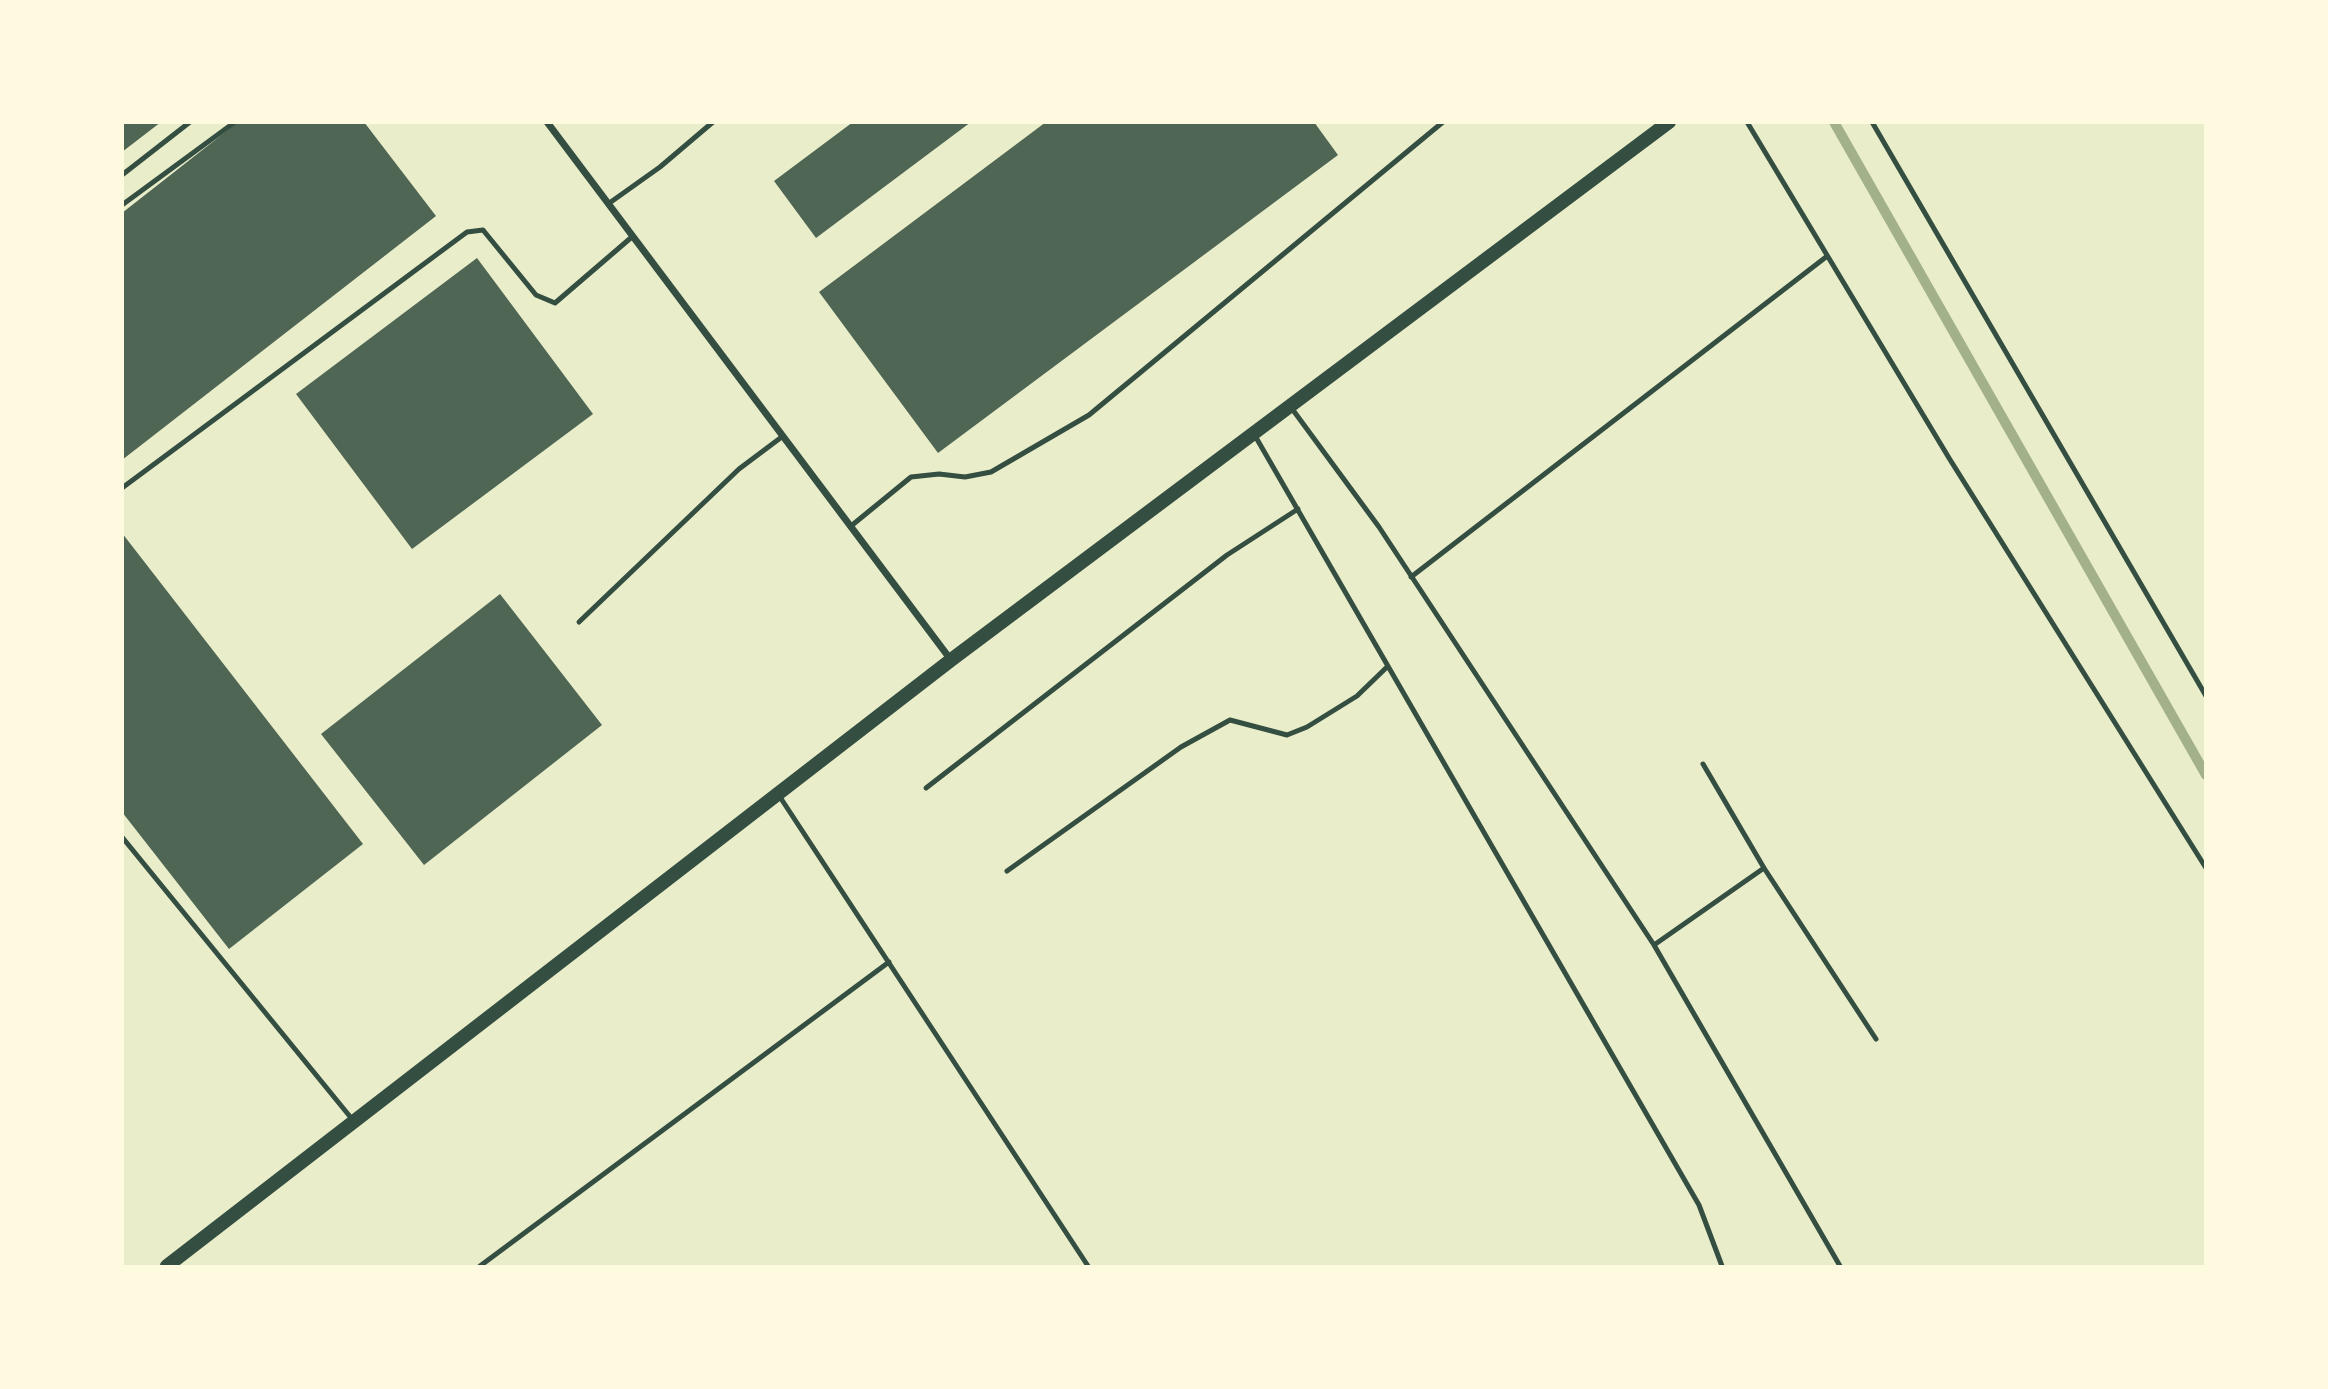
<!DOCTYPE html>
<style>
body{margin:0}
#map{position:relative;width:2328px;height:1389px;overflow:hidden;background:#e9edc9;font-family:"Zilla Slab",serif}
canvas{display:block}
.frame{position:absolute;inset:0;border:124px solid #fefae0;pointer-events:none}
</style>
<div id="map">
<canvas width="2328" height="1389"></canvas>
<div class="frame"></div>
</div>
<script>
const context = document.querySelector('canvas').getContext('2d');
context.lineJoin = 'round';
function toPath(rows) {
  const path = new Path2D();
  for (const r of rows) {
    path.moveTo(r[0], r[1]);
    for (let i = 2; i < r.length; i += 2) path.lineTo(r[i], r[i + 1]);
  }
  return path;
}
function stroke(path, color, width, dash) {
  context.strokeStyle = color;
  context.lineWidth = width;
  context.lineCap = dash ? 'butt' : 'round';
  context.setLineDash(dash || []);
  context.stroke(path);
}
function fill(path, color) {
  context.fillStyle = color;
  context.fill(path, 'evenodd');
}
const stream = toPath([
 [1834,122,2206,775]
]);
const building = toPath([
 [122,122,161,122,122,152],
 [238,122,364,122,436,216,122,460,122,213],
 [853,122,971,122,816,238,774,181],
 [1046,122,1314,122,1338,155,938,453,819,292],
 [477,258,593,414,412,549,296,394],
 [122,533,363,844,229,949,122,812],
 [500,594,602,725,424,865,321,734]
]);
const service = toPath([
 [1747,122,1949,458,2206,868],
 [1872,122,2206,696],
 [122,175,190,122],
 [608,204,660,167,713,122],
 [122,205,235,122],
 [1290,406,1379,527,1654,945,1840,1266],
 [1254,434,1699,1205,1722,1266],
 [122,488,467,232,483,230,536,295,555,303,633,236],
 [851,526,911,477,939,474,965,477,991,472,1089,415,1443,122],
 [1411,577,1826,257],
 [579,622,739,469,783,436],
 [1703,764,1764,868,1876,1039],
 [926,788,1227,555,1298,509],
 [778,794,1088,1266],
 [122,837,352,1119],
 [1007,871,1181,747,1230,720,1287,735,1307,727,1357,696,1388,666],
 [1654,945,1764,868],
 [480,1266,889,962]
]);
const minor = toPath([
 [547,122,951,660]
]);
const secondary = toPath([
 [167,1266,951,660,1669,122]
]);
stroke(stream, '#a3b18a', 10);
fill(building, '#4f6655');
stroke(service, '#344e41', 5);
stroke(minor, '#344e41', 7);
stroke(secondary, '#344e41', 14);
</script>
